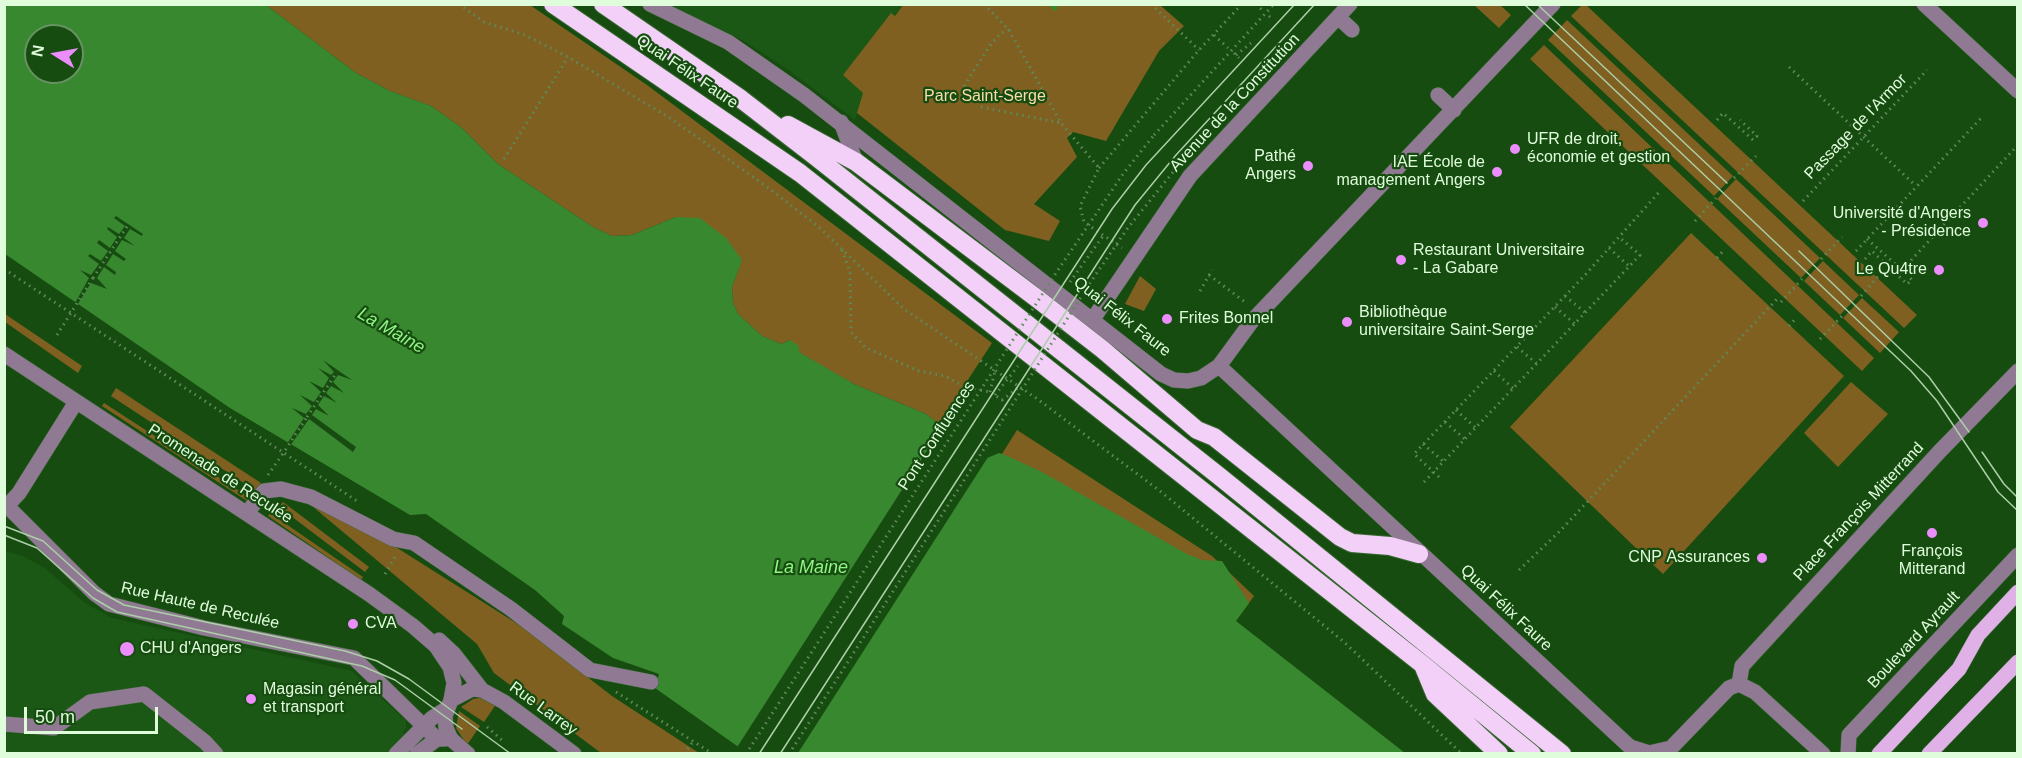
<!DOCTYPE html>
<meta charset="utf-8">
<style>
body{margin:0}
#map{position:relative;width:2022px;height:758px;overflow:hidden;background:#174c11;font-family:Helvetica,sans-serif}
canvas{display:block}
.frame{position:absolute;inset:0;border:6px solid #dffcdb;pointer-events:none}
.north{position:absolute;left:24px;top:24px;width:60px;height:60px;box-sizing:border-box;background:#174c11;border:2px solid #679262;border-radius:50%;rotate:281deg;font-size:16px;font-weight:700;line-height:24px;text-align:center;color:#dffcdb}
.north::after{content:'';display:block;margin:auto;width:21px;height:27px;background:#eb8dfb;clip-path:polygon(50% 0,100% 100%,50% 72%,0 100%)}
.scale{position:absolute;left:24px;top:707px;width:134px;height:27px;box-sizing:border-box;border:3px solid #dffcdb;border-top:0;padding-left:8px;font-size:18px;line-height:21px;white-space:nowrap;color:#dffcdb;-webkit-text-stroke:4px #174c11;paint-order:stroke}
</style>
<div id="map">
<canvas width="2022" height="758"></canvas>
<div class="frame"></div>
<div class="north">N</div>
<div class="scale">50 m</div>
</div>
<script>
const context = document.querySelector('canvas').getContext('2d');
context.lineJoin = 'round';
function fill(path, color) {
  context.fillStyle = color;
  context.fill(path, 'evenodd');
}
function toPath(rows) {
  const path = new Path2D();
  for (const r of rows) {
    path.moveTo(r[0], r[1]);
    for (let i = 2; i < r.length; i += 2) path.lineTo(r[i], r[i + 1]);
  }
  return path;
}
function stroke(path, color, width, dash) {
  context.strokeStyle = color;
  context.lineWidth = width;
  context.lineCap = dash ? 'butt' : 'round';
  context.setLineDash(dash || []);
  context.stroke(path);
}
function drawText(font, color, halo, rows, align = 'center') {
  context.font = font + ' Helvetica,sans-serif';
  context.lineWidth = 4.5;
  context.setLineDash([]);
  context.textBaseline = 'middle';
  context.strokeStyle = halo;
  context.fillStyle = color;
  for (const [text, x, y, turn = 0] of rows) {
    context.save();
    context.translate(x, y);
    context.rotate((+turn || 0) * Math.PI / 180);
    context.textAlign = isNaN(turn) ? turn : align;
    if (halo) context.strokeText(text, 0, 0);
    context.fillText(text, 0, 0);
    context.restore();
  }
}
const built = toPath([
 [669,5,903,5,894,16,891,14,855,120,790,71,744,41],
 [4,551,23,556,46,569,85,603,112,618,352,671,406,721,406,729,402,732,423,753,5,753]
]);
const green = toPath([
 [266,5,530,5,647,85,992,343,939,424,926,414,854,384,828,370,799,352,790,340,781,344,762,336,738,314,733,303,732,287,740,265,676,217,632,235,612,236,593,227,498,164,462,128,431,106,390,91,356,73],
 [903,5,1160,5,1184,26,1159,51,1106,141,1073,132,1067,138,1077,157,1034,204,1060,221,1049,241,1005,230,857,113,863,93,843,75,891,13,895,16],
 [1474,5,1500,5,1511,15,1499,28],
 [1582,5,1586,5,1917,315,1904,328,1571,16],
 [1567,20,1733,176,1714,196,1548,40],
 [1544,45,1874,358,1862,371,1530,59],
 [1736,179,1820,258,1801,278,1717,199],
 [1691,233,1844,376,1663,574,1510,427],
 [1823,261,1859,295,1840,315,1804,281],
 [1140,276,1156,289,1144,311,1125,304],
 [1862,298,1899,332,1880,353,1843,318],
 [5,314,82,366,78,373,5,322],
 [1851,382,1888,414,1838,467,1804,433],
 [116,388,261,483,256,491,111,396],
 [104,403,252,499,250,503,102,406],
 [1017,430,1212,556,1254,596,1240,615,978,492],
 [306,501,383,539,524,628,612,696,699,753,601,753,494,673,477,644],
 [283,502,369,567,365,572,279,507],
 [270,513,363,577,361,580,268,516],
 [480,698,497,703,484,722,461,707,473,699],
 [459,711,480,726,467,745,456,728]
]);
const water = toPath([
 [4,5,266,5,356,73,390,91,431,106,462,128,498,164,593,227,612,236,632,235,676,217,700,218,726,238,742,260,732,287,733,303,738,314,762,336,781,344,790,340,799,346,799,352,854,384,926,414,985,459,999,453,1005,455,1040,471,1187,554,1202,560,1222,561,1249,603,1236,621,1405,753,747,753,655,688,659,674,613,658,562,624,564,616,535,590,426,514,410,515,230,408,5,254],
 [36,36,72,36,72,72,36,72]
]);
const pier = toPath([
 [116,216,143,234,142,236,130,229,124,238,135,246,122,240,115,251,126,259,124,261,113,254,106,265,116,272,115,275,104,267,97,278,107,289,91,283,76,307,74,305,89,278,80,270,91,275,99,264,88,256,90,254,101,261,108,251,97,243,99,240,110,248,117,237,107,229,108,227,119,234,125,226,114,218],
 [323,360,352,380,338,375,333,382,344,393,331,386,326,393,337,403,324,396,318,405,329,416,316,409,312,415,356,447,353,452,309,419,290,446,287,444,304,418,292,408,306,414,312,406,300,395,314,402,321,392,309,381,323,388,329,378,318,368,331,375,334,372],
 [944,424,985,456,990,454,798,753,742,754,736,749]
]);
const stream = toPath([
 [1051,4,1055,8]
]);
const path = toPath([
 [459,4,484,22,525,35,568,57,670,118,770,189,820,228,904,309,1036,398,1160,491,1344,642,1462,754],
 [984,4,1009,30,1061,123,1099,168,1080,206,1084,222,1122,248],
 [1151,4,1199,50],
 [1256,4,1263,11],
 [1269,16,1273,20],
 [1214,35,1228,48],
 [1234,53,1239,58],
 [1236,55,1251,43],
 [1789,67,1916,186],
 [964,86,991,44,1001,33,1009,30],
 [981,107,1061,123],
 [1717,120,1723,113,1753,140,1757,136,1740,120],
 [1154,135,1274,4],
 [504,159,568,57],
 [1099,168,1199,50,1242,4],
 [1734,178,1756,156],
 [1803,201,1927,70],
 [1695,221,1716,198],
 [1867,239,1902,270,2016,147],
 [1609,248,1629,266],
 [842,250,850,272,851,332,866,348,919,371,945,376,963,386,990,392,1002,400,1019,387],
 [1856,251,1983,116],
 [1717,258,1724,250],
 [1821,259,1842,237],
 [1865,259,1872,251,1907,284,1912,280,1902,270],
 [4,269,357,501],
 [1209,275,1245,302],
 [93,278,128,225],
 [1070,282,1103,236],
 [1200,291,1212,270],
 [1565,296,1586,313],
 [1861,296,1881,273],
 [1781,302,1802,279],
 [1555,307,1575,324],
 [1789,326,1797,317],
 [1820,339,1842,316],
 [1517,347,1537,364],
 [1494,371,1514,389],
 [990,392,995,371],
 [1456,410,1476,428],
 [307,417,337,372],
 [1445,422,1466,440],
 [1423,444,1444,462],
 [268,475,282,455],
 [1439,477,1414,454,1585,275,1661,190],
 [1424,482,1640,255,1619,237],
 [1519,570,1560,531,1777,299],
 [385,574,396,555],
 [616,692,713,754],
 [487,727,504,742],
 [684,754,694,740]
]);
const minor = toPath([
 [650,4,728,42,804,95,1161,374,1174,380,1188,381,1201,378,1219,366,1252,321,1553,4],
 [1924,4,2018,91],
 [1338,17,1352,30],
 [1438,95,1454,110],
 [841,122,856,162],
 [1093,319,1190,176,1350,4],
 [4,354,369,594,413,626,436,646,450,667,454,683,451,700],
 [1219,366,1630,747,1649,753,1671,748,1729,688,1739,684],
 [4,503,94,593,109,604,204,628,354,658,437,739],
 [7,506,19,493,76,402],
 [247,513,264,491,281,489,311,497,393,539,414,543,511,609,590,670,651,682],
 [439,640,454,654,482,690],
 [1739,684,1742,666,1940,451,2018,371],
 [1739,684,1755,692,1823,754],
 [4,724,54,728,90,702,144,694,205,742,216,754],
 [396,754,432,718,446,709],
 [417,754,437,739,445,739],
 [468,754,451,739,446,728,445,716,451,700,472,689,482,690,504,702,574,754],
 [1848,754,1849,735,2018,555]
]);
const major = toPath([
 [1879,754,1959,669,1978,635,2018,592],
 [1929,754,2018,662]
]);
const highway = toPath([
 [553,4,800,173,1422,664,1532,754],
 [603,4,741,99,816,157,1219,476,1562,754],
 [788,125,856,162,1039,300,1102,349,1197,430,1214,437,1340,537,1352,543,1390,546,1419,554],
 [1423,665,1435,694,1499,754]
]);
const tram = toPath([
 [1524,4,1911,371,1937,401,1998,492,2018,511],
 [1537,4,1727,183],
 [1799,251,1929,377,1969,432],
 [1982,452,2004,484,2018,498],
 [4,526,43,541,97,590,124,605,345,651,377,661,409,679,511,754],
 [4,535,37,548,93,598,117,612,362,666,395,680,462,729],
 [759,754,1112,209,1146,165,1295,4],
 [780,754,1135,205,1176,155,1315,4]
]);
const pathBridge = toPath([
 [57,335,93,278],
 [995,395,1018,366],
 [282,455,307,417],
 [746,754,1056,273,1123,174,1154,135],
 [789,754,1092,280,1127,229,1182,161]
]);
const markers = [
 [1515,149,6,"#eb8dfb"],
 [1308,166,6,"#eb8dfb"],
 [1497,172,6,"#eb8dfb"],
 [1983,223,6,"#eb8dfb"],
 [1401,260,6,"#eb8dfb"],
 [1939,270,6,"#eb8dfb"],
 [1167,319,6,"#eb8dfb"],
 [1347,322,6,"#eb8dfb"],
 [1932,533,6,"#eb8dfb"],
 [1762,558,6,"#eb8dfb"],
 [353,624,6,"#eb8dfb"],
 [127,649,8,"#eb8dfb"],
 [251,699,6,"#eb8dfb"]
];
const streetNames = [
 ["Quai Félix Faure",687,72,34],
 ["Avenue de la Constitution",1235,103,-47],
 ["Passage de l'Armor",1856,127,-46],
 ["Quai Félix Faure",1122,317,38],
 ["Pont Confluences",937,436,-57],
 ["Promenade de Reculée",220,474,33],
 ["Place François Mitterrand",1859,512,-47],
 ["Rue Haute de Reculée",200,606,13],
 ["Quai Félix Faure",1506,608,43],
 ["Boulevard Ayrault",1914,640,-47],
 ["Rue Larrey",543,709,36]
];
const parkNames = [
 ["Parc Saint-Serge",985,97]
];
const poiNames = [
 ["UFR de droit,",1527,140],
 ["économie et gestion",1527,158],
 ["Pathé",1296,157,"right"],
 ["Angers",1296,175,"right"],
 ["IAE École de",1485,163,"right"],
 ["management Angers",1485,181,"right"],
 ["Université d'Angers",1971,214,"right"],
 ["- Présidence",1971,232,"right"],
 ["Restaurant Universitaire",1413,251],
 ["- La Gabare",1413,269],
 ["Le Qu4tre",1927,270,"right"],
 ["Bibliothèque",1359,313],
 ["universitaire Saint-Serge",1359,331],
 ["Frites Bonnel",1179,319],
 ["François",1932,552,"center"],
 ["Mitterand",1932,570,"center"],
 ["CNP Assurances",1750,558,"right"],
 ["CVA",365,624],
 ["CHU d'Angers",140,649],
 ["Magasin général",263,690],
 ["et transport",263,708]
];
const waterNames = [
 ["La Maine",391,331,30],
 ["La Maine",811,568]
];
fill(built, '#1b5715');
fill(green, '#7f6021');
fill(water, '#388830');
fill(pier, '#174c11');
stroke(stream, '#388830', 5);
stroke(minor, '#376831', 16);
stroke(major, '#376831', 16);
stroke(highway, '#376831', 20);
stroke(path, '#5f8b5a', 3, [1.5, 4.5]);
stroke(minor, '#907993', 15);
stroke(major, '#dfb1e7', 15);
stroke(highway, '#f2d0f7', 18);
stroke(tram, '#accfa8', 1.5);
stroke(pathBridge, '#5f8b5a', 3, [1.5, 4.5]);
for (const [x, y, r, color] of markers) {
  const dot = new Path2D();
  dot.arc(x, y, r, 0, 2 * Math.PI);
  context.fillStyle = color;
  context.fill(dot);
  stroke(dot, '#174c11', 2);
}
drawText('16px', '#dffcdb', '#174c11', streetNames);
drawText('16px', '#f9ddab', '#174c11', parkNames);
drawText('16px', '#dffcdb', '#174c11', poiNames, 'left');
drawText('italic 18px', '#90f584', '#174c11', waterNames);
</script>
